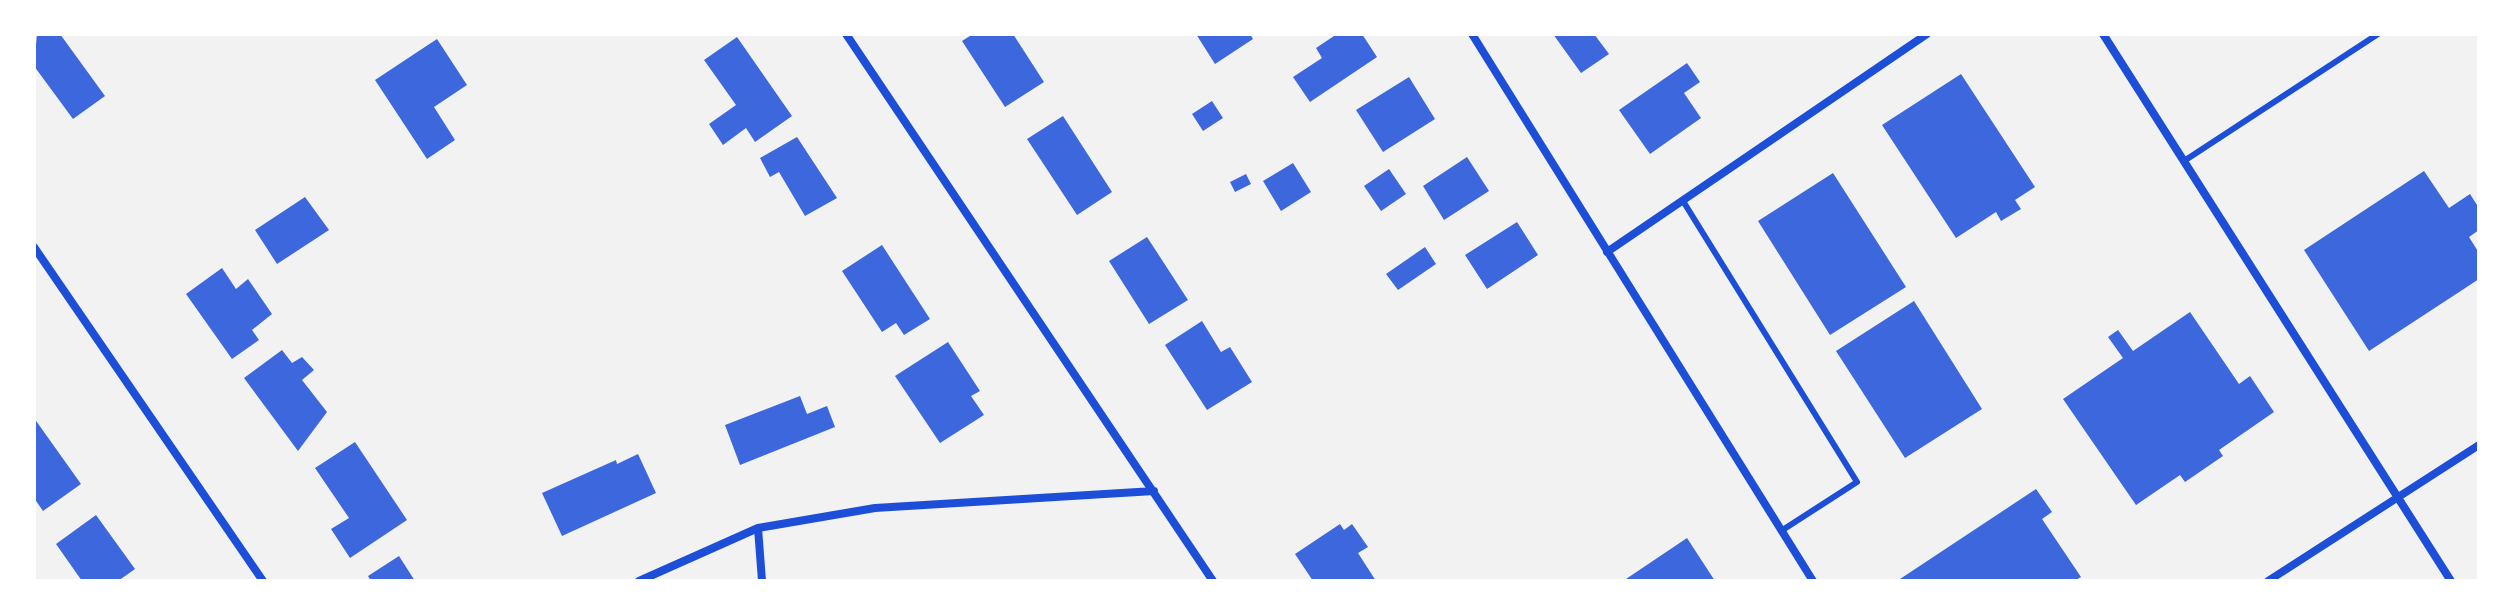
<!DOCTYPE html>
<style>
body{margin:0}
#map{position:relative;width:2513px;height:615px;overflow:hidden;background:#f2f2f2;font-family:Georgia,serif}
canvas{display:block}
.frame{position:absolute;inset:0;border:36px solid #fff;pointer-events:none}
</style>
<div id="map">
<canvas width="2513" height="615"></canvas>
<div class="frame"></div>
</div>
<script>
const context = document.querySelector('canvas').getContext('2d');
context.lineJoin = 'round';
function fill(path, color) {
  context.fillStyle = color;
  context.fill(path, 'evenodd');
}
function toPath(rows) {
  const path = new Path2D();
  for (const r of rows) {
    path.moveTo(r[0], r[1]);
    for (let i = 2; i < r.length; i += 2) path.lineTo(r[i], r[i + 1]);
  }
  return path;
}
function stroke(path, color, width, dash) {
  context.strokeStyle = color;
  context.lineWidth = width;
  context.lineCap = dash ? 'butt' : 'round';
  context.setLineDash(dash || []);
  context.stroke(path);
}
const building = toPath([
 [37,34,60,34,105,96,73,119,34,66],
 [973,34,1013,34,1044,82,1005,107,962,41],
 [1196,34,1250,34,1253,39,1215,64],
 [1337,34,1362,34,1377,57,1310,102,1293,77,1322,58,1316,48],
 [1553,34,1594,34,1609,54,1581,73],
 [737,37,792,116,755,142,746,128,723,145,709,124,736,105,704,60],
 [437,39,467,85,434,107,455,140,427,159,375,80],
 [1687,63,1700,82,1684,93,1701,118,1650,154,1619,110],
 [1961,74,2035,187,2015,200,2021,209,2001,221,1996,212,1956,238,1882,125],
 [1409,77,1435,119,1383,152,1356,110],
 [1212,101,1223,118,1203,131,1192,114],
 [1063,116,1112,192,1077,215,1027,139],
 [797,137,837,198,805,216,779,172,770,177,760,158],
 [1467,157,1489,191,1444,220,1423,186],
 [1293,163,1311,192,1281,211,1263,181],
 [1389,169,1406,194,1381,211,1364,186],
 [2424,171,2449,208,2470,194,2479,208,2479,230,2469,237,2479,253,2479,279,2369,351,2304,250],
 [1833,173,1906,287,1830,335,1758,221],
 [1246,174,1251,184,1235,192,1230,182],
 [305,197,329,230,277,264,255,230],
 [1517,222,1538,255,1487,289,1465,255],
 [1147,237,1188,300,1149,324,1109,261],
 [882,245,930,319,904,335,896,323,882,332,842,271],
 [1425,247,1436,264,1398,290,1386,274],
 [222,268,236,289,248,279,272,314,252,330,259,340,232,359,186,294],
 [1914,301,1982,409,1905,458,1836,351],
 [2190,312,2239,384,2250,376,2274,412,2219,450,2223,456,2185,482,2180,475,2136,505,2063,399,2123,358,2108,337,2118,330,2133,351],
 [1202,321,1221,352,1230,347,1252,382,1207,410,1165,345],
 [948,342,980,391,971,396,984,415,940,443,895,376],
 [282,350,292,363,302,357,314,370,302,380,327,412,298,451,244,378],
 [800,396,807,414,827,406,835,427,740,465,725,425],
 [34,418,81,484,43,511,34,498],
 [355,442,407,520,350,558,331,529,349,518,315,468],
 [638,454,656,493,562,536,542,493,616,460,617,464],
 [2036,489,2052,512,2042,519,2081,577,2074,581,1897,581],
 [96,515,135,569,118,581,82,581,56,544],
 [1340,524,1344,530,1352,524,1368,547,1358,553,1376,581,1313,581,1295,554],
 [1687,538,1715,581,1623,581],
 [399,556,415,581,371,581,368,576]
]);
const service = toPath([
 [2184,161,2378,34],
 [1683,201,1857,482,1781,531]
]);
const minor = toPath([
 [846,34,1213,581],
 [1472,34,1813,581],
 [2103,34,2451,581],
 [34,247,263,581],
 [1607,252,1927,34],
 [758,528,762,581],
 [639,581,758,528,875,508,1154,491],
 [2268,581,2479,445]
]);
fill(building, '#3d67dc');
stroke(service, '#1d4ed8', 6);
stroke(minor, '#1d4ed8', 8);
</script>
